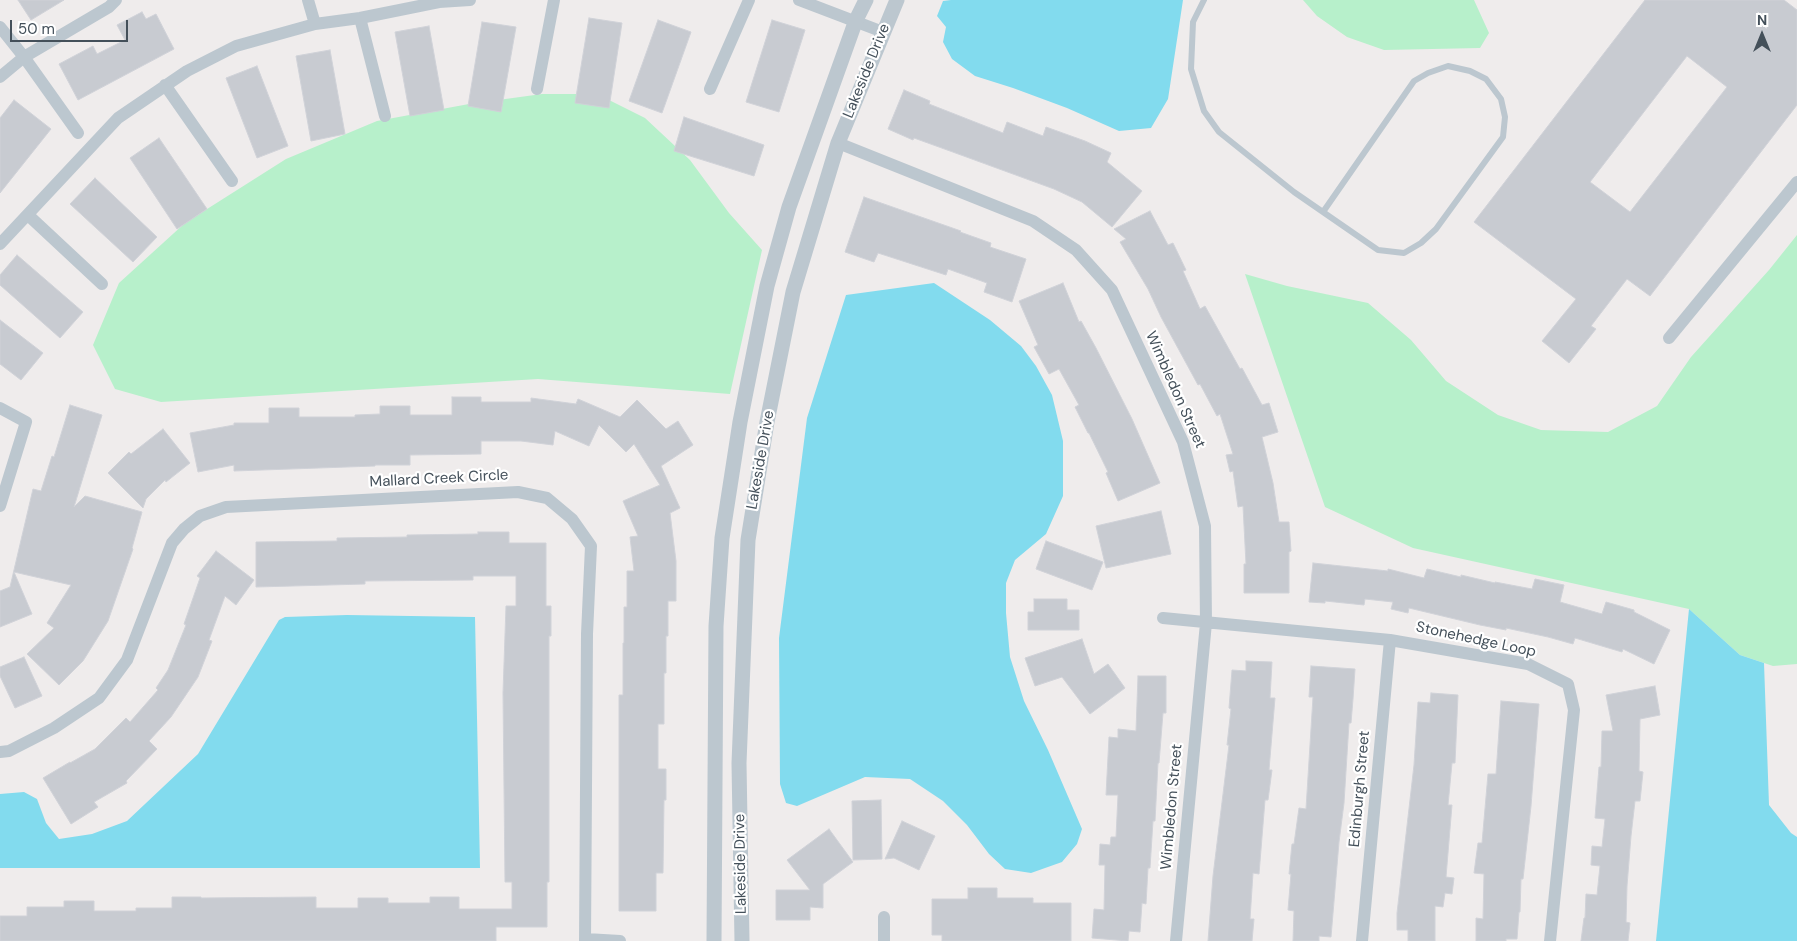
<!DOCTYPE html>
<style>
body{margin:0}
#map{position:relative;width:1797px;height:941px;overflow:hidden;background:#efecec;font-family:"DM Sans",sans-serif}
canvas{display:block}
.north{position:absolute;left:1737px;top:10px;width:50px;height:50px;-webkit-text-stroke:4px #fff;paint-order:stroke;rotate:0deg;font-size:14px;font-weight:700;line-height:20px;text-align:center;color:#44505a}
.north::after{content:'';display:block;margin:auto;width:18px;height:22px;background:#44505a;clip-path:polygon(50% 0,100% 100%,50% 72%,0 100%)}
.scale{position:absolute;left:10px;top:20px;width:118px;height:22px;box-sizing:border-box;border:2px solid #44505a;border-top:0;padding-left:6px;font-size:15px;line-height:18px;white-space:nowrap;color:#44505a;-webkit-text-stroke:4px #fff;paint-order:stroke}
</style>
<div id="map">
<canvas width="1797" height="941"></canvas>
<div class="north">N</div>
<div class="scale">50 m</div>
</div>
<script>
const context = document.querySelector('canvas').getContext('2d');
context.lineJoin = 'round';
function fill(path, color) {
  context.fillStyle = color;
  context.fill(path, 'evenodd');
}
function toPath(rows) {
  const path = new Path2D();
  for (const r of rows) {
    path.moveTo(r[0], r[1]);
    for (let i = 2; i < r.length; i += 2) path.lineTo(r[i], r[i + 1]);
  }
  return path;
}
function stroke(path, color, width, dash) {
  context.strokeStyle = color;
  context.lineWidth = width;
  context.lineCap = dash ? 'butt' : 'round';
  context.setLineDash(dash || []);
  context.stroke(path);
}
function drawText(font, color, halo, rows, align = 'center') {
  context.font = font + ' "DM Sans",sans-serif';
  context.lineWidth = 4.5;
  context.setLineDash([]);
  context.textBaseline = 'middle';
  context.strokeStyle = halo;
  context.fillStyle = color;
  for (const [text, x, y, turn = 0] of rows) {
    context.save();
    context.translate(x, y);
    context.rotate((+turn || 0) * Math.PI / 180);
    context.textAlign = isNaN(turn) ? turn : align;
    if (halo) context.strokeText(text, 0, 0);
    context.fillText(text, 0, 0);
    context.restore();
  }
}
const green = toPath([
 [1303,0,1474,0,1489,33,1480,48,1384,50,1347,37,1317,16],
 [542,94,597,94,645,118,690,160,729,213,762,250,730,394,538,379,161,402,115,389,93,345,119,283,185,223,286,159,377,121,469,104],
 [1797,235,1797,664,1773,666,1740,655,1689,609,1413,548,1325,507,1245,274,1287,286,1368,303,1411,340,1446,381,1498,415,1541,430,1608,432,1657,406,1691,357,1769,270]
]);
const water = toPath([
 [951,0,1183,0,1168,99,1151,128,1119,131,1067,108,1013,88,975,76,952,59,943,42,946,27,937,16,943,1],
 [934,283,990,320,1021,346,1036,366,1052,395,1063,441,1063,496,1046,534,1015,560,1006,583,1006,613,1010,657,1024,701,1048,750,1082,829,1077,844,1062,862,1031,873,1005,869,989,854,967,825,943,801,910,779,865,777,797,806,786,803,780,784,779,638,807,418,846,295],
 [1689,609,1740,655,1764,663,1769,805,1791,833,1797,837,1797,941,1656,941],
 [347,615,475,617,480,868,0,868,0,794,24,792,37,799,46,823,59,839,92,834,127,821,198,754,279,620,285,617]
]);
const building = toPath([
 [18,0,64,0,31,20,18,0],
 [1645,0,1784,0,1797,10,1797,105,1650,296,1627,279,1591,326,1596,329,1569,363,1542,341,1576,299,1474,222,1645,0],
 [1687,56,1727,87,1630,212,1590,182,1687,56],
 [142,12,146,19,156,14,174,49,78,100,59,64,93,46,97,54,125,40,117,25,142,12],
 [589,18,622,23,609,108,575,103,589,18],
 [658,20,691,32,662,113,629,101,658,20],
 [772,20,805,30,779,112,746,102,772,20],
 [482,22,516,27,501,112,468,106,482,22],
 [429,26,444,110,410,116,395,32,429,26],
 [330,50,345,134,311,141,296,56,330,50],
 [257,66,288,146,257,158,226,78,257,66],
 [904,90,930,101,929,104,1003,133,1007,122,1043,136,1046,127,1085,141,1111,153,1107,162,1142,191,1112,227,1082,202,1054,189,950,151,914,138,913,140,888,129,904,90],
 [14,100,51,129,0,193,0,118,14,100],
 [684,117,764,145,754,176,674,151,684,117],
 [159,138,207,209,177,229,130,158,159,138],
 [95,178,157,237,133,262,70,204,95,178],
 [864,197,961,231,960,232,991,243,990,247,1026,259,1012,302,984,292,987,283,948,269,946,275,878,253,874,262,845,252,864,197],
 [1150,211,1168,245,1173,243,1186,270,1183,271,1200,309,1205,306,1240,369,1242,368,1262,405,1269,403,1278,432,1262,437,1273,483,1279,522,1289,522,1291,551,1289,552,1289,593,1244,593,1244,564,1246,564,1243,506,1238,507,1233,471,1230,472,1226,455,1233,454,1220,414,1217,416,1200,384,1198,385,1161,317,1148,289,1120,242,1126,239,1114,229,1150,211],
 [17,255,83,312,60,338,0,285,0,275,17,255],
 [1063,283,1079,322,1081,321,1096,348,1132,419,1160,483,1118,501,1106,473,1108,472,1089,433,1088,433,1075,407,1079,405,1059,369,1049,374,1034,347,1038,345,1019,301,1063,283],
 [0,320,43,353,21,380,0,364,0,320],
 [452,397,481,397,481,402,531,402,531,398,576,404,578,399,620,417,637,400,666,429,678,421,693,445,661,466,680,508,670,513,676,561,676,601,668,601,668,636,666,636,666,673,664,673,664,724,658,724,658,769,666,769,666,800,664,800,663,873,656,873,656,911,619,911,619,695,623,695,623,643,624,643,624,607,627,607,627,571,634,571,630,537,638,536,623,501,660,485,634,444,626,452,599,425,589,446,555,431,553,445,521,441,481,441,481,454,410,455,410,465,375,465,375,466,234,471,234,465,198,472,190,433,234,425,234,423,269,423,269,408,299,408,299,417,355,417,355,415,380,414,380,406,410,406,410,415,452,415,452,397],
 [70,405,102,415,74,507,85,496,142,512,132,548,133,549,108,621,83,661,59,685,27,654,54,628,47,623,71,585,14,572,32,614,0,627,0,591,10,587,33,489,41,491,52,456,54,457,70,405],
 [163,429,190,463,166,482,165,480,146,499,143,508,108,473,129,452,131,454,163,429],
 [1161,511,1171,554,1106,568,1096,526,1161,511],
 [478,532,509,532,509,543,546,543,546,606,551,606,551,636,549,636,549,882,547,882,547,927,496,927,496,941,0,941,0,916,27,916,27,907,64,907,64,901,94,901,94,911,136,911,136,908,172,908,172,897,201,897,201,898,316,897,316,908,358,908,358,898,388,898,388,903,430,903,430,897,459,897,459,909,512,909,512,882,505,882,503,693,506,606,516,606,516,576,473,576,473,580,365,581,365,584,256,587,256,542,337,541,337,538,407,537,407,535,478,534,478,532],
 [1046,541,1103,562,1092,590,1036,569,1046,541],
 [216,551,254,580,236,605,225,596,209,640,212,641,198,677,171,717,149,741,157,749,126,781,127,783,94,802,98,807,71,824,43,778,70,762,70,763,95,749,126,718,130,722,158,690,156,688,168,670,186,625,184,624,200,578,197,576,216,551],
 [1313,563,1388,571,1388,569,1424,578,1427,569,1461,577,1461,575,1495,583,1495,582,1532,589,1535,579,1564,585,1560,602,1602,614,1606,602,1634,610,1634,612,1670,630,1654,664,1623,649,1622,652,1575,638,1573,644,1548,637,1506,628,1506,630,1480,625,1409,608,1408,613,1391,609,1393,602,1365,599,1364,605,1325,601,1325,603,1309,602,1313,563],
 [1034,599,1067,599,1067,610,1079,610,1079,630,1028,630,1028,612,1034,612,1034,599],
 [1082,639,1094,674,1108,664,1125,688,1090,714,1062,677,1035,686,1025,658,1082,639],
 [24,657,42,696,15,708,0,676,0,667,24,657],
 [1246,661,1272,662,1270,698,1275,698,1269,770,1272,770,1268,800,1265,800,1259,874,1253,873,1250,919,1254,919,1252,941,1208,941,1213,876,1229,745,1227,745,1231,709,1229,708,1232,670,1246,671,1246,661],
 [1311,666,1355,669,1353,699,1351,723,1349,723,1344,803,1339,842,1331,937,1319,936,1319,941,1293,941,1294,911,1288,910,1291,874,1289,874,1292,844,1294,844,1299,808,1306,809,1313,697,1309,697,1311,666],
 [1138,676,1166,676,1166,713,1163,713,1159,763,1158,763,1155,821,1153,821,1150,868,1148,868,1146,904,1142,903,1140,932,1129,931,1128,941,1092,938,1094,909,1104,910,1105,865,1099,865,1100,844,1110,845,1111,837,1116,837,1118,795,1106,795,1109,737,1118,738,1118,729,1136,731,1138,676],
 [1655,686,1660,715,1640,719,1639,771,1643,772,1640,801,1635,801,1631,836,1627,886,1626,922,1630,923,1628,941,1581,941,1584,918,1585,918,1586,894,1597,895,1600,866,1591,865,1592,846,1602,847,1605,819,1595,818,1599,767,1601,767,1602,731,1613,731,1606,695,1655,686],
 [1431,693,1458,695,1455,763,1452,763,1448,805,1452,805,1446,877,1454,878,1452,894,1445,893,1443,907,1435,906,1435,941,1408,941,1408,930,1397,930,1397,913,1414,765,1418,702,1430,703,1431,693],
 [1501,701,1539,704,1531,806,1523,879,1521,879,1520,912,1519,912,1517,939,1506,939,1506,941,1476,941,1476,918,1483,919,1484,874,1474,873,1478,843,1482,843,1488,774,1496,774,1501,701],
 [881,800,882,859,853,860,852,801,881,800],
 [902,821,935,836,919,870,894,858,885,859,902,821],
 [829,829,853,862,823,884,823,908,810,907,810,920,776,920,776,890,810,890,787,860,829,829],
 [968,888,997,888,997,898,1033,898,1033,903,1071,903,1071,941,942,941,942,935,932,935,932,899,968,899,968,888]
]);
const service = toPath([
 [1204,0,1193,22,1191,69,1204,111,1219,132,1294,192,1378,250,1404,253,1421,243,1436,229,1503,137,1505,117,1501,99,1486,79,1470,71,1448,66,1428,73,1414,81,1323,212]
]);
const minor = toPath([
 [308,0,315,24],
 [799,0,883,32],
 [360,18,385,116],
 [0,27,24,57,78,133],
 [0,77,24,57,109,7,116,0],
 [165,85,232,181],
 [537,89,554,0],
 [710,89,749,0],
 [838,143,1033,221,1076,250,1112,290,1183,442,1205,526,1206,623,1176,941],
 [28,215,102,284],
 [0,244,118,118,187,71,236,46,315,24,360,18,439,2,470,0],
 [1669,338,1797,182],
 [0,408,26,422,0,506],
 [1163,618,1390,640,1528,664,1568,684,1574,710,1550,941],
 [0,752,9,751,54,728,99,698,127,660,172,543,184,529,200,516,226,507,518,492,547,498,572,519,591,546,587,634,585,941],
 [586,939,620,941],
 [884,941,884,917],
 [1362,941,1390,640]
]);
const tertiary = toPath([
 [714,941,716,626,722,538,740,422,767,286,789,207,856,20,866,0],
 [742,941,739,763,748,540,767,422,793,292,838,143,897,0]
]);
const streetNames = [
 ["Lakeside Drive",867,71,-68],
 ["Wimbledon Street",1175,390,66],
 ["Lakeside Drive",761,460,-80],
 ["Mallard Creek Circle",439,479,-3],
 ["Stonehedge Loop",1476,640,12],
 ["Edinburgh Street",1360,789,-85],
 ["Wimbledon Street",1172,807,-85],
 ["Lakeside Drive",741,864,-91]
];
fill(green, '#b7f0cb');
fill(water, '#82dbee');
fill(building, '#c8cbd1');
stroke(building, '#d0d2d8', 1);
stroke(service, '#bcc7cf', 6);
stroke(minor, '#bcc7cf', 12);
stroke(tertiary, '#bcc7cf', 15);
drawText('15px', '#44505a', '#fff', streetNames);
</script>
